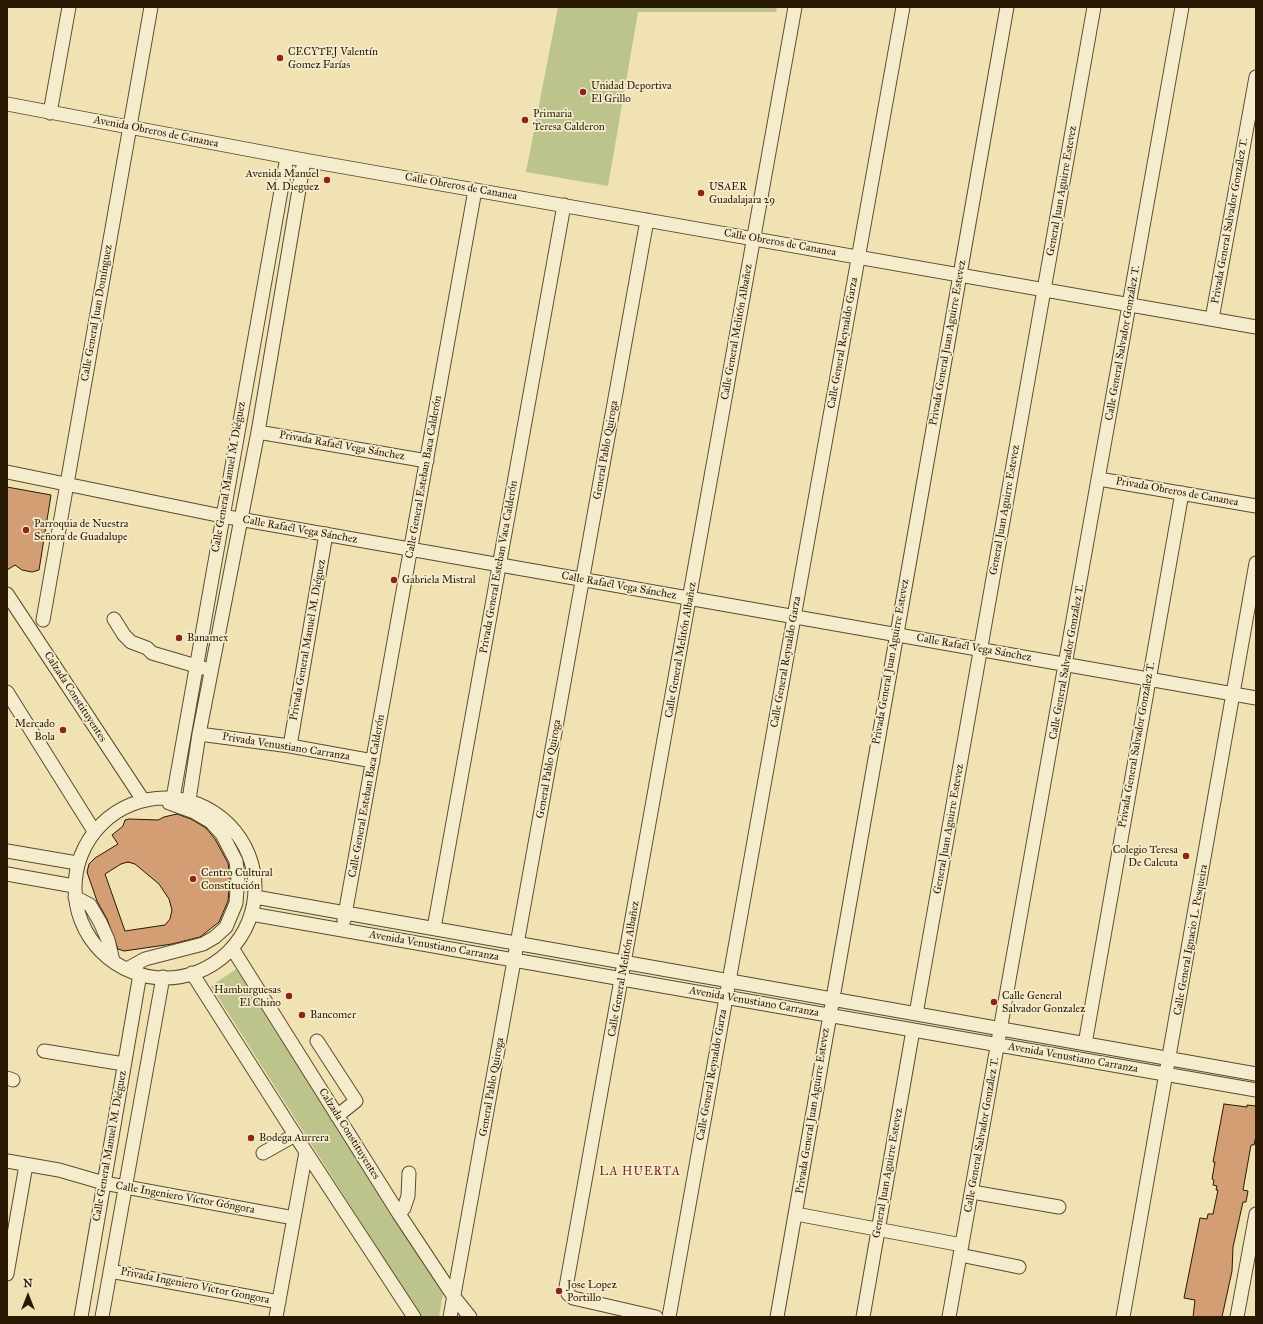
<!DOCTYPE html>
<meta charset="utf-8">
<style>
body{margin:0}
#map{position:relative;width:1263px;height:1324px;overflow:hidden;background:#f0e2b3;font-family:"IM FELL Great Primer",serif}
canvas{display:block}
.frame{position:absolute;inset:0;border:8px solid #291903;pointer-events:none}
.north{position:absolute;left:8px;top:1276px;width:40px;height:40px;-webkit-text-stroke:3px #f5ecce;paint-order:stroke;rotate:0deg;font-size:11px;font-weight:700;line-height:16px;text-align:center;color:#291903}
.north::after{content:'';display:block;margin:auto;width:14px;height:18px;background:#291903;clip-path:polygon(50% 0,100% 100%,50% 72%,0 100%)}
</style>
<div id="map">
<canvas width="1263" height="1324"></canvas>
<div class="frame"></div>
<div class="north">N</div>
</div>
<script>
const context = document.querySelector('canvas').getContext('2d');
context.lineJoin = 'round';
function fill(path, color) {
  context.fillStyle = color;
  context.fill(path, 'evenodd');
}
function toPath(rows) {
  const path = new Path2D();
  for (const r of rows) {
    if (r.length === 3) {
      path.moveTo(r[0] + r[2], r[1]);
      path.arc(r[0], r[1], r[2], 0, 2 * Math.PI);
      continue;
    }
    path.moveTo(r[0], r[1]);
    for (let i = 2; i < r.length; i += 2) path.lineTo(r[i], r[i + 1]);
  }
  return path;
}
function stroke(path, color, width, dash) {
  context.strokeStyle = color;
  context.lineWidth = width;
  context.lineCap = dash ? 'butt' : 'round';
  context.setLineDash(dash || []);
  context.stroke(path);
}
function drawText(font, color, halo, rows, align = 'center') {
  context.font = font + ' "IM FELL Great Primer",serif';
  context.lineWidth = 3.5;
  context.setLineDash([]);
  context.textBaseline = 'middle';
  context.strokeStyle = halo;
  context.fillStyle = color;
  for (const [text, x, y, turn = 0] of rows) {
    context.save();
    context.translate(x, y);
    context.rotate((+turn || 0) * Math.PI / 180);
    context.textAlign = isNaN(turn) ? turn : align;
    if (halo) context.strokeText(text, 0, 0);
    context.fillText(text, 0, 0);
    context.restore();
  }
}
const green = toPath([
 [558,7,777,7,776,12,638,12,608,186,526,172],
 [236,969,443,1294,439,1317,421,1317,211,986]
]);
const building = toPath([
 [7,487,51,495,39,570,32,572,22,570,15,565,7,570,7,487],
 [177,814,191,819,206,828,215,839,228,863,230,877,228,901,219,922,200,937,172,944,124,951,118,949,107,919,97,901,87,872,89,864,95,858,118,844,112,835,123,826,125,820,129,819,158,820,164,817,177,814],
 [128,862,135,864,159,884,169,899,172,910,170,919,165,925,125,931,105,874,121,864,128,862],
 [1224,1104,1247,1107,1247,1105,1256,1106,1256,1136,1254,1145,1251,1145,1243,1190,1248,1191,1246,1202,1243,1202,1233,1247,1232,1271,1222,1317,1193,1317,1195,1300,1184,1298,1200,1218,1207,1219,1208,1214,1213,1214,1218,1190,1216,1190,1217,1186,1213,1185,1214,1180,1212,1179,1215,1162,1213,1162,1224,1104]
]);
const minor = toPath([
 [7,104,304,160,1256,327],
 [50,113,69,7],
 [1212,319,1256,77],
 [258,432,427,461],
 [7,472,222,516,1256,698],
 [1099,479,1256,506],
 [7,594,143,800],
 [114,619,124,635,131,642,147,648,152,653,203,668],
 [43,620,151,7],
 [7,692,94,831],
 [199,734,290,746,373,761],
 [290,746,326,534],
 [173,798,287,157],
 [165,888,90],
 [189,800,199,734,258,432,304,160],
 [7,851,77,863],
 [7,874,74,886],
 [75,897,90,905,100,922,108,940,113,961],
 [255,897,1256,1074],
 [251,914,1256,1090],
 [344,920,475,190],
 [434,928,564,205],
 [232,948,399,1214,454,1297,470,1317],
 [127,969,145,959,203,944,215,937,226,927,236,903,238,877,236,861,222,834,211,822,194,812,169,803],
 [192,973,306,1152,414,1317],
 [916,1014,1094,7],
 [317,1041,356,1101,337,1116],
 [1085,1044,1182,493],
 [44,1051,124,1064],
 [7,1078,13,1080],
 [263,1153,295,1135],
 [7,1161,59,1170,104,1183,294,1218],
 [972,1192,1059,1207],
 [399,1214,404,1208,408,1196,409,1173],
 [796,1214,962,1245],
 [960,1255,1019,1267],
 [110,1271,279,1302],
 [7,1274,26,1165],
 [81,1317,140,974],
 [102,1317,163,977],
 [276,1317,306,1152],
 [450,1317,647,220],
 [656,1317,573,1298,568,1294,566,1287,795,7],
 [669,1317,903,7],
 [777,1317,1007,7],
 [863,1317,913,1030],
 [949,1317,1182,7],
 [1123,1317,1256,563],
 [1237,1317,1256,1214]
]);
const markers = [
 [280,58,4,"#8f2418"],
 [583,92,4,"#8f2418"],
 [525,120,4,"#8f2418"],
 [327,180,4,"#8f2418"],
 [701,193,4,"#8f2418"],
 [26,530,4,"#8f2418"],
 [394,580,4,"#8f2418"],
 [179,638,4,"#8f2418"],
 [63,730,4,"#8f2418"],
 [1186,856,4,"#8f2418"],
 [193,879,4,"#8f2418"],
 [289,996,4,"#8f2418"],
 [994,1002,4,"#8f2418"],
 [302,1015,4,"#8f2418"],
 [251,1138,4,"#8f2418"],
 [559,1291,4,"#8f2418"]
];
const poiNames = [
 ["CECYTEJ Valentín",288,52],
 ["Gomez Farías",288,65],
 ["Unidad Deportiva",591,86],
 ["El Grillo",591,99],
 ["Primaria",533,114],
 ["Teresa Calderon",533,127],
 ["Avenida Manuel",319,174,"right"],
 ["M. Dieguez",319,187,"right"],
 ["USAER",709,187],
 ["Guadalajara 29",709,200],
 ["Parroquia de Nuestra",34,524],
 ["Señora de Guadalupe",34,537],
 ["Gabriela Mistral",402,580],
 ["Banamex",187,638],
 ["Mercado",55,724,"right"],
 ["Bola",55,737,"right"],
 ["Colegio Teresa",1178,850,"right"],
 ["De Calcuta",1178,863,"right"],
 ["Centro Cultural",201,873],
 ["Constitución",201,886],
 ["Hamburguesas",281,990,"right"],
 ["El Chino",281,1003,"right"],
 ["Calle General",1002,996],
 ["Salvador Gonzalez",1002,1009],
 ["Bancomer",310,1015],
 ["Bodega Aurrera",259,1138],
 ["Jose Lopez",567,1285],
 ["Portillo",567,1298]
];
const streetNames = [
 ["Avenida Obreros de Cananea",156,132,11],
 ["Calle Obreros de Cananea",461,187,10],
 ["General Juan Aguirre Estevez",1062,191,-80],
 ["Privada General Salvador González T.",1230,221,-80],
 ["Calle Obreros de Cananea",780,243,10],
 ["Calle General Juan Domínguez",97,313,-80],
 ["Calle General Melitón Albañez",737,332,-80],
 ["Calle General Reynaldo Garza",843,343,-80],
 ["Privada General Juan Aguirre Estevez",948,343,-80],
 ["Calle General Salvador González T.",1123,343,-80],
 ["Privada Rafaél Vega Sánchez",342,446,10],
 ["General Pablo Quiroga",606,450,-80],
 ["Calle General Manuel M. Diéguez",229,477,-80],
 ["Calle General Esteban Baca Calderón",424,477,-80],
 ["Privada Obreros de Cananea",1177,492,10],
 ["General Juan Aguirre Estevez",1005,510,-80],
 ["Calle Rafaél Vega Sánchez",300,530,10],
 ["Privada General Esteban Vaca Calderón",499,567,-80],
 ["Calle Rafaél Vega Sánchez",619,586,10],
 ["Privada General Manuel M. Diéguez",308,640,-80],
 ["Calle Rafaél Vega Sánchez",974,648,10],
 ["Calle General Melitón Albañez",681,650,-80],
 ["Calle General Reynaldo Garza",786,662,-80],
 ["Privada General Juan Aguirre Estevez",891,662,-80],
 ["Calle General Salvador González T.",1067,662,-80],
 ["Calzada Constituyentes",75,697,57],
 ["Privada General Salvador González T.",1137,745,-80],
 ["Privada Venustiano Carranza",286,747,9],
 ["General Pablo Quiroga",549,769,-80],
 ["Calle General Esteban Baca Calderón",367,796,-80],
 ["General Juan Aguirre Estevez",949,829,-80],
 ["Calle General Ignacio L. Pesqueira",1191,940,-80],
 ["Avenida Venustiano Carranza",434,946,10],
 ["Calle General Melitón Albañez",624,969,-80],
 ["Avenida Venustiano Carranza",754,1002,10],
 ["Avenida Venustiano Carranza",1073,1058,10],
 ["Calle General Reynaldo Garza",712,1075,-80],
 ["General Pablo Quiroga",492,1087,-80],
 ["Privada General Juan Aguirre Estevez",813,1111,-81],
 ["Calzada Constituyentes",349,1134,58],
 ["Calle General Salvador González T.",982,1135,-80],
 ["Calle General Manuel M. Diéguez",110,1146,-80],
 ["General Juan Aguirre Estevez",888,1173,-80],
 ["Calle Ingeniero Víctor Góngora",185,1198,10],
 ["Privada Ingeniero Víctor Gongora",195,1286,11]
];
const neighbourhoodNames = [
 ["LA HUERTA",640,1172]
];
fill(green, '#bcc38b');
fill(building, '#d49e74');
stroke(building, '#291903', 1);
stroke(minor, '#5b4b2f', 15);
stroke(minor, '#f5ecce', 13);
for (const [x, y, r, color] of markers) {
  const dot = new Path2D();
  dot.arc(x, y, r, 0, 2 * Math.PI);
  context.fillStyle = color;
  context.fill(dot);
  stroke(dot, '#f5ecce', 1.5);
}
drawText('11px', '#291903', '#f5ecce', poiNames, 'left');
drawText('11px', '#291903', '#f5ecce', streetNames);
context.letterSpacing = '1px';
drawText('12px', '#7a1f14', '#f5ecce', neighbourhoodNames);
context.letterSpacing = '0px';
</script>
